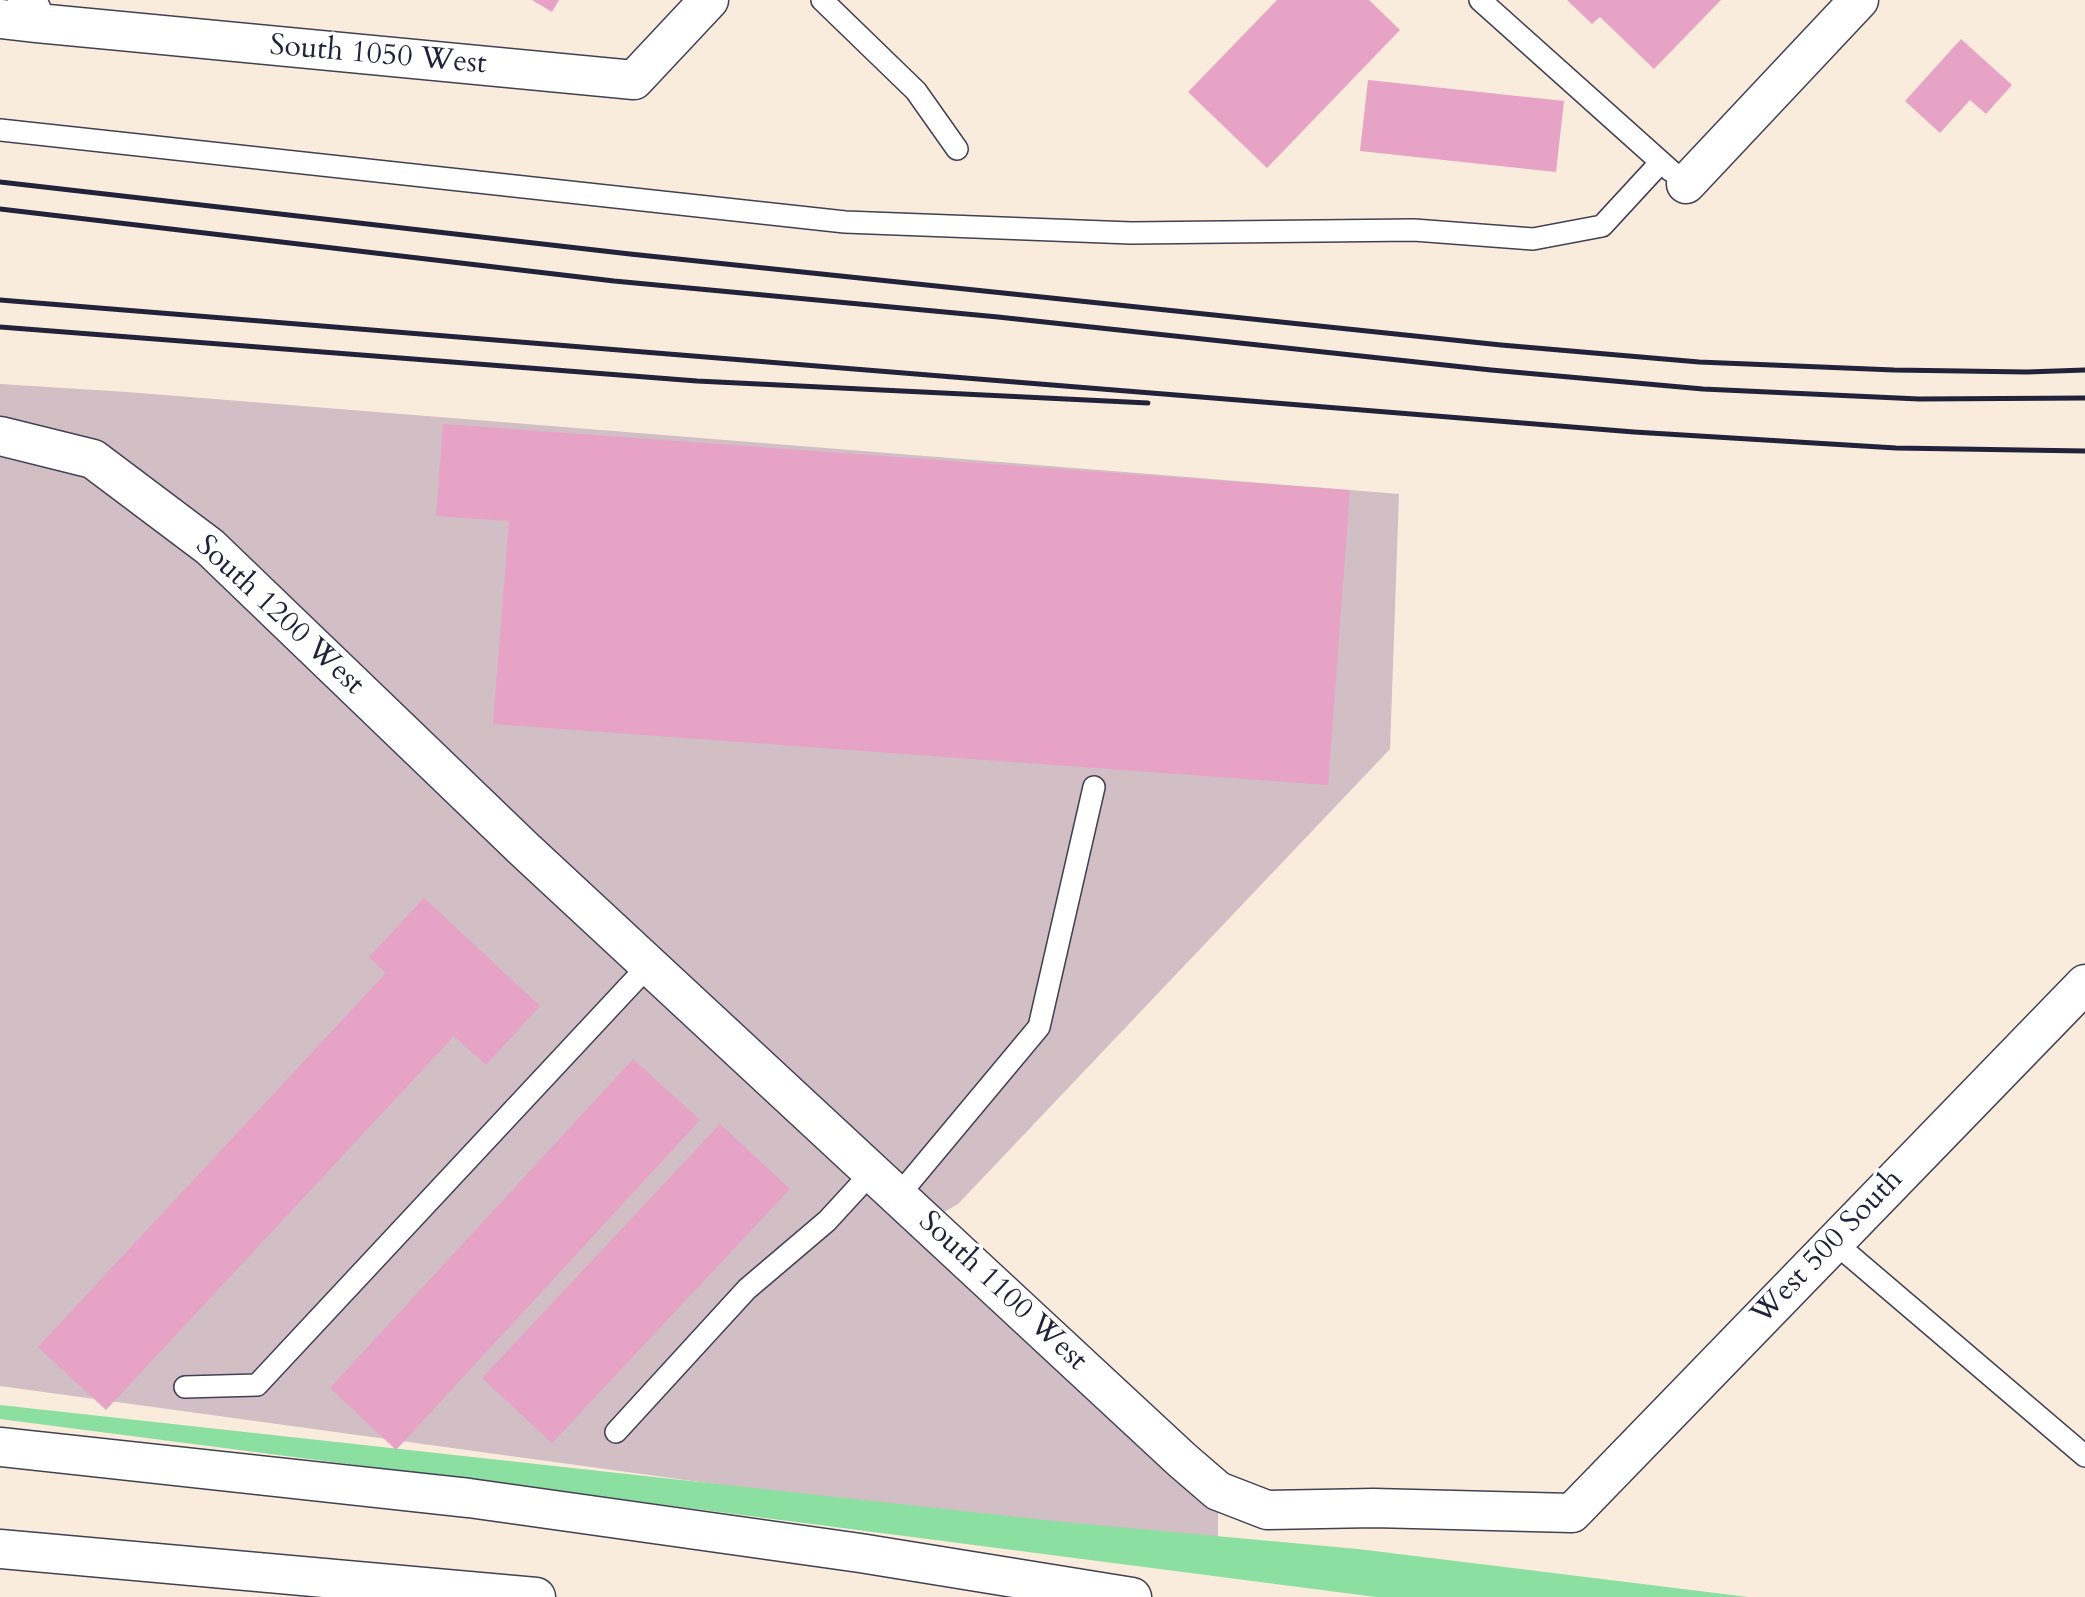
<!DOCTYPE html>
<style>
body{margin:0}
canvas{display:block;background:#f9ecdc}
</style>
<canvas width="2085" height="1597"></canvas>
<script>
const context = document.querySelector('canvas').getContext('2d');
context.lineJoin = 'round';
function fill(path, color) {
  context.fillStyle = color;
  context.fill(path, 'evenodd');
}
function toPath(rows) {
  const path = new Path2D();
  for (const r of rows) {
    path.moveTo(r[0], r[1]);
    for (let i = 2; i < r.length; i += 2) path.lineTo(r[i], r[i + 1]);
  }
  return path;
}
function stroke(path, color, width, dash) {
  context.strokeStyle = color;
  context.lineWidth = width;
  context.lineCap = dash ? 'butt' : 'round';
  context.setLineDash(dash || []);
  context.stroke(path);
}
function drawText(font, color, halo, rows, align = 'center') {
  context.font = font + ' Cardo,serif';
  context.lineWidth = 7;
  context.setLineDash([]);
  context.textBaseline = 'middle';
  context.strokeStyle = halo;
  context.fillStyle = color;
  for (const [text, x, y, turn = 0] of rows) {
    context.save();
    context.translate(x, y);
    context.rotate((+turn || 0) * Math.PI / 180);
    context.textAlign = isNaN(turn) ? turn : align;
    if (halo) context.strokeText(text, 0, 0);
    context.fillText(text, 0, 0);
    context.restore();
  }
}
const industrial = toPath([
 [0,384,127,392,1399,494,1390,749,958,1204,927,1222,1218,1491,1218,1553,0,1386]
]);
const green = toPath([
 [0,1405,1063,1522,1358,1549,1748,1597,1376,1597,0,1419]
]);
const building = toPath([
 [532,0,559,0,552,12],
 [1277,0,1369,0,1400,30,1267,168,1188,92],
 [1567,0,1721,0,1654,69,1600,17,1592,24],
 [1961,39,2012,85,1986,114,1970,100,1940,133,1905,101],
 [1368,80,1564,101,1556,172,1360,151],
 [443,424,1350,490,1328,785,493,724,509,521,436,516],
 [424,898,540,1006,486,1065,454,1036,106,1410,38,1347,386,973,369,957],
 [633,1059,700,1120,396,1450,330,1388],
 [720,1124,790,1189,552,1443,482,1378]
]);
const lane = toPath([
 [822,0,916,91,957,149],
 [1480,0,1671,171],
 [0,130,845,222,1131,233,1414,230,1533,239,1602,226,1661,162],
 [898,1196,1039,1027,1094,787],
 [1834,1242,2085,1456],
 [185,1387,257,1385,649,965],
 [616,1432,747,1289,827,1221,872,1172]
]);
const street = toPath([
 [27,0,37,23,634,80,709,0],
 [0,19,37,23],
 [1686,184,1859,0],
 [0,436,93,459,210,547,525,850,1182,1460,1218,1491,1267,1510,1374,1508,1572,1513,2085,984]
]);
const highway = toPath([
 [0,1447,469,1498,860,1553,1132,1597],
 [0,1549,536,1597]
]);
const rail = toPath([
 [0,182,630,254,1501,345,1699,362,1894,370,2027,372,2085,370],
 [0,209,614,281,998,317,1491,370,1703,389,1919,399,2085,398],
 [0,300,1634,432,1896,448,2085,451],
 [0,327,697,381,1148,403]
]);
const streetNames = [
 ["South 1050 West",378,56,5],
 ["South 1200 West",279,616,43],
 ["West 500 South",1828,1248,-46],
 ["South 1100 West",1002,1292,43]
];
fill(industrial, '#d2bec5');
fill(green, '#8bdfa1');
fill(building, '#e7a3c5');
stroke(lane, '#424053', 24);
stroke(street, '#424053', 41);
stroke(highway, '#424053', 41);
stroke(lane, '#fff', 21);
stroke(street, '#fff', 38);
stroke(highway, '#fff', 38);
stroke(rail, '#22223b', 5);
drawText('30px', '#22223b', '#fff', streetNames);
</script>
